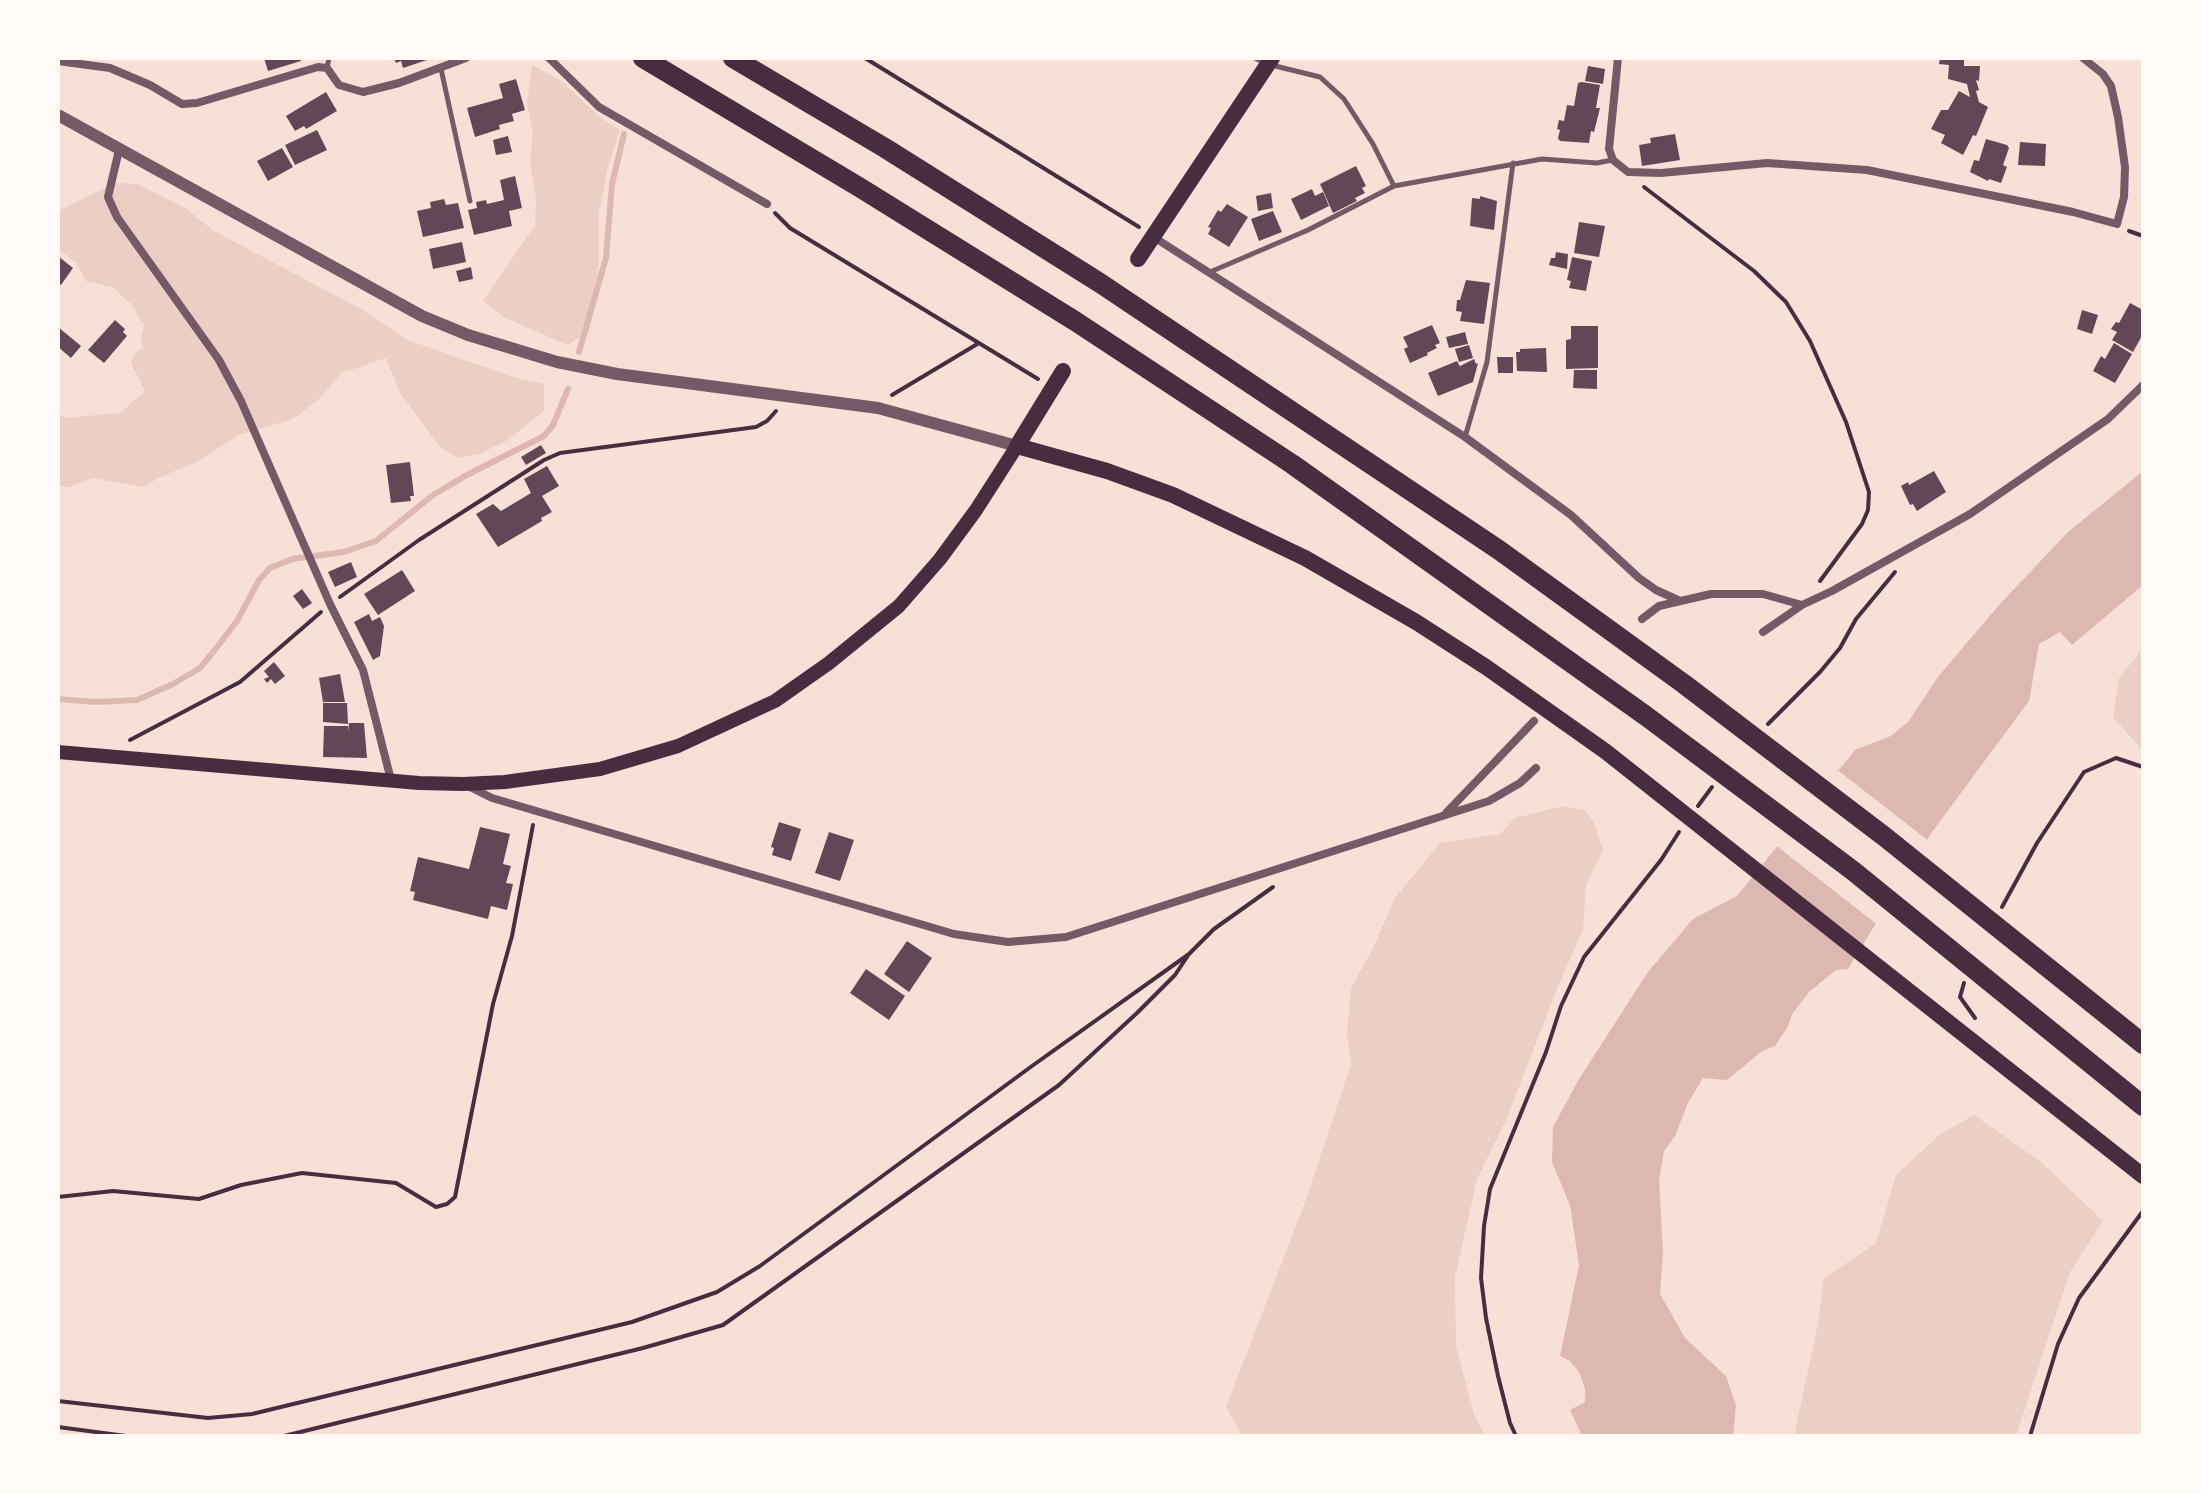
<!DOCTYPE html>
<style>
body{margin:0}
#map{position:relative;width:2201px;height:1494px;overflow:hidden;background:#f7e1d7;font-family:"Roboto Condensed",sans-serif}
canvas{display:block}
.frame{position:absolute;inset:0;border:60px solid #fffaf5;pointer-events:none}
</style>
<div id="map">
<canvas width="2201" height="1494"></canvas>
<div class="frame"></div>
</div>
<script>
const context = document.querySelector('canvas').getContext('2d');
context.lineJoin = 'round';
function fill(path, color) {
  context.fillStyle = color;
  context.fill(path, 'evenodd');
}
function toPath(rows) {
  const path = new Path2D();
  for (const r of rows) {
    path.moveTo(r[0], r[1]);
    for (let i = 2; i < r.length; i += 2) path.lineTo(r[i], r[i + 1]);
  }
  return path;
}
function stroke(path, color, width, dash) {
  context.strokeStyle = color;
  context.lineWidth = width;
  context.lineCap = dash ? 'butt' : 'round';
  context.setLineDash(dash || []);
  context.stroke(path);
}
const green = toPath([
 [532,65,560,80,600,117,620,130,607,171,599,213,599,263,590,329,568,345,503,317,483,301,535,225,536,200,530,163,533,133,527,103],
 [115,183,138,184,184,207,214,231,361,309,408,340,516,378,544,384,544,411,508,440,479,454,457,458,440,447,400,393,386,358,342,373,318,400,293,419,239,435,197,462,160,477,144,487,93,478,70,487,58,487,58,411,64,418,120,413,145,391,131,363,134,354,143,347,141,337,144,325,132,305,112,287,86,281,76,263,58,249,58,211],
 [2143,648,2143,751,2113,717,2119,678],
 [1563,806,1585,810,1594,823,1603,851,1586,885,1583,930,1558,986,1507,1118,1477,1179,1455,1277,1456,1346,1474,1414,1485,1436,1242,1436,1226,1407,1304,1205,1351,1064,1347,1034,1351,988,1373,948,1395,898,1440,843,1500,834,1515,818],
 [1974,1115,2040,1161,2103,1221,2070,1272,2016,1436,1794,1436,1819,1319,1823,1279,1876,1243,1896,1175,1939,1135]
]);
const water = toPath([
 [2143,471,2143,585,2072,645,2060,632,2039,644,2029,701,1932,832,1848,969,1836,970,1810,991,1793,1013,1787,1028,1775,1046,1762,1051,1727,1080,1703,1078,1688,1103,1675,1136,1664,1151,1659,1180,1663,1252,1660,1294,1685,1338,1726,1376,1736,1405,1733,1436,1582,1436,1570,1410,1585,1402,1585,1389,1579,1372,1570,1361,1560,1356,1579,1265,1570,1205,1552,1162,1553,1127,1579,1079,1648,972,1693,919,1737,896,1855,750,1891,736,1909,721,1937,678,1999,605,2068,532]
]);
const pier = toPath([
 [1835,768,1930,842,1879,926,1774,844]
]);
const stream = toPath([
 [579,352,606,258,612,184,624,134],
 [58,699,95,702,137,700,173,684,200,668,214,651,237,621,259,580,270,568,292,559,344,552,376,541,433,495,465,476,544,436,553,425,568,389]
]);
const building = toPath([
 [264,58,300,58,301,61,268,71],
 [394,58,430,58,430,59,403,68,401,61,396,63],
 [1940,58,1964,58,1964,66,1980,66,1979,81,1976,80,1979,90,1976,91,1979,102,1988,107,1976,136,1973,135,1963,155,1941,143,1945,135,1931,129,1941,110,1948,110,1959,91,1970,97,1967,84,1948,79,1949,65,1939,64],
 [1588,66,1605,69,1603,84,1585,81],
 [516,79,525,110,512,114,514,121,499,125,500,129,475,137,467,108,503,98,499,84],
 [1582,82,1600,85,1596,108,1600,108,1594,132,1591,131,1589,143,1560,141,1558,138,1560,130,1557,129,1559,120,1564,121,1567,105,1574,106,1578,83],
 [326,92,337,111,306,129,304,126,295,131,286,116],
 [317,130,327,150,295,165,285,145],
 [1675,134,1680,160,1642,166,1639,145,1651,143,1650,138],
 [508,136,512,152,496,155,493,140],
 [1986,139,2007,145,2009,148,2003,165,2007,167,2001,183,1989,179,1988,181,1970,172,1974,160,1979,161],
 [2020,142,2046,144,2045,166,2018,165],
 [282,148,293,167,268,181,257,161],
 [1356,166,1366,186,1362,188,1365,193,1355,198,1357,201,1333,213,1320,184],
 [515,176,522,208,509,211,512,226,474,235,468,210,477,208,476,202,486,200,487,204,504,200,500,180],
 [1312,189,1315,196,1323,192,1329,206,1301,220,1291,199],
 [1271,193,1273,208,1258,211,1256,196],
 [1480,196,1497,201,1494,230,1470,226,1472,198,1480,199],
 [444,199,446,205,458,203,464,228,423,237,417,211,431,208,430,202],
 [1227,204,1248,217,1229,247,1208,234,1211,228,1208,227,1218,210,1221,212],
 [1273,211,1282,232,1259,241,1251,219],
 [1579,222,1605,226,1599,257,1574,253],
 [462,242,466,262,433,269,429,249],
 [1556,252,1568,254,1567,269,1549,265,1551,258,1555,258],
 [58,256,73,268,61,285,58,283],
 [1572,257,1592,261,1586,291,1569,288,1571,281,1567,280],
 [471,267,473,279,459,282,456,271],
 [1466,280,1490,283,1484,324,1460,321,1462,312,1456,311,1457,300,1460,300],
 [2130,303,2143,310,2143,334,2133,352,2112,340,2117,332,2111,329,2116,322,2119,323],
 [2082,310,2098,315,2092,334,2077,329],
 [115,320,125,329,123,332,127,336,104,363,88,350],
 [1432,325,1440,343,1435,345,1437,348,1427,353,1428,355,1410,363,1404,349,1408,347,1403,337],
 [1571,326,1598,326,1598,368,1566,369,1566,340,1571,339],
 [58,327,81,346,71,358,58,347],
 [1465,332,1468,344,1449,348,1446,337],
 [2114,343,2132,354,2115,383,2093,371,2101,356,2105,359],
 [1469,345,1473,358,1459,362,1455,349],
 [1546,348,1547,372,1517,371,1516,352,1520,352,1520,349],
 [1497,357,1513,357,1513,373,1498,373],
 [1474,359,1476,364,1478,363,1473,382,1438,396,1428,373,1457,361,1462,370,1460,366],
 [1574,370,1597,370,1597,389,1573,388],
 [541,445,546,453,526,465,521,457],
 [410,462,414,496,410,496,411,501,391,503,386,465],
 [547,466,559,486,542,496,552,512,541,518,542,521,498,547,476,514,493,504,501,511,531,493,524,479],
 [1934,471,1946,492,1917,511,1913,504,1910,505,1901,486,1908,482,1909,485],
 [351,562,357,577,335,587,328,572],
 [402,570,415,591,378,615,364,594],
 [302,589,312,603,303,609,293,596],
 [369,614,372,621,380,617,384,626,380,656,373,660,354,622],
 [274,662,285,676,275,684,271,679,267,683,264,679,269,677,264,671],
 [340,674,345,702,323,702,319,678],
 [323,703,347,703,348,724,323,722],
 [349,723,364,723,367,758,323,757,324,726,348,726,348,732],
 [779,822,801,829,791,861,772,855,774,848,771,847],
 [480,827,510,834,503,864,511,866,506,883,513,884,507,910,491,906,488,919,413,900,415,892,410,891,418,857,469,869],
 [829,832,854,840,840,881,815,873],
 [907,941,932,958,909,992,884,974],
 [866,969,905,996,889,1020,850,993]
]);
const path = toPath([
 [865,58,1139,227],
 [1644,187,1754,271,1786,302,1810,341,1846,422,1869,492,1868,510,1862,524,1820,581],
 [775,213,790,228,1038,379],
 [2129,231,2143,236],
 [892,395,979,343],
 [340,597,419,540,544,460,560,453,756,427,767,421,776,411],
 [1768,724,1820,672,1840,648,1856,619,1895,572],
 [130,740,240,682,321,612],
 [1698,806,1712,787],
 [2002,907,2037,843,2084,772,2116,758,2143,767],
 [1964,983,1960,997,1975,1018],
 [58,1197,113,1191,199,1199,241,1185,302,1173,396,1183,436,1207,447,1204,455,1197,493,1004,512,936,533,825],
 [58,1401,208,1418,252,1414,632,1322,717,1292,760,1266,1032,1066,1189,954],
 [58,1427,126,1436],
 [284,1436,643,1348,723,1325,1059,1085,1137,1013,1175,975,1189,954,1214,929,1273,887],
 [1516,1436,1510,1423,1498,1376,1486,1318,1481,1278,1484,1226,1490,1189,1546,1052,1561,1006,1584,957,1661,860,1679,832],
 [2030,1436,2058,1344,2079,1298,2143,1211]
]);
const service = toPath([
 [1255,58,1267,64,1320,77,1344,99,1373,144,1394,186],
 [327,68,329,58],
 [441,69,470,201],
 [1210,272,1308,230,1394,186,1542,159,1597,163,1612,160],
 [1465,437,1487,362,1513,163]
]);
const minor = toPath([
 [549,58,599,107,767,204],
 [1618,58,1609,149,1613,160,1628,172,1661,173,1767,163,1867,170,2073,212,2117,224,2124,197,2125,167,2118,117,2111,86,2103,74,2083,58],
 [58,61,110,68,150,85,182,104,197,103,318,67,327,68,339,85,363,92,399,83,466,58],
 [119,150,108,197,117,217,219,360,241,401,330,604,363,670,391,780],
 [1152,236,1465,437,1571,515,1639,578,1656,590,1678,600],
 [1642,619,1659,606,1711,594,1763,594,1802,605],
 [1763,632,1802,605,1832,591,1970,514,2108,419,2143,385],
 [468,786,492,798,954,934,1008,942,1066,937,1489,801,1520,783,1536,768],
 [1446,813,1534,721]
]);
const tertiary = toPath([
 [58,115,422,316,468,335,557,362,617,374,878,408,1017,446]
]);
const secondary = toPath([
 [58,752,419,783,463,784,505,782,600,769,678,746,775,701,829,663,899,606,940,559,976,510,1017,446]
]);
const primary = toPath([
 [1138,259,1272,58],
 [1063,371,1017,446,1107,471,1173,495,1305,558,1416,622,1486,667,1605,751,2143,1176]
]);
const motorway = toPath([
 [643,58,859,187,1075,321,1292,464,1646,716,1852,870,2143,1106],
 [733,58,885,148,1100,283,1499,550,1684,684,1885,837,2143,1044]
]);
fill(green, '#ebcfc5');
fill(water, '#dcb8b0');
fill(pier, '#f7e1d7');
stroke(stream, '#dcb8b0', 6);
fill(building, '#644757');
stroke(path, '#4a2c40', 4);
stroke(service, '#755966', 5);
stroke(minor, '#755966', 8);
stroke(tertiary, '#755966', 12);
stroke(secondary, '#4a2c40', 14);
stroke(primary, '#4a2c40', 16);
stroke(motorway, '#4a2c40', 20);
</script>
